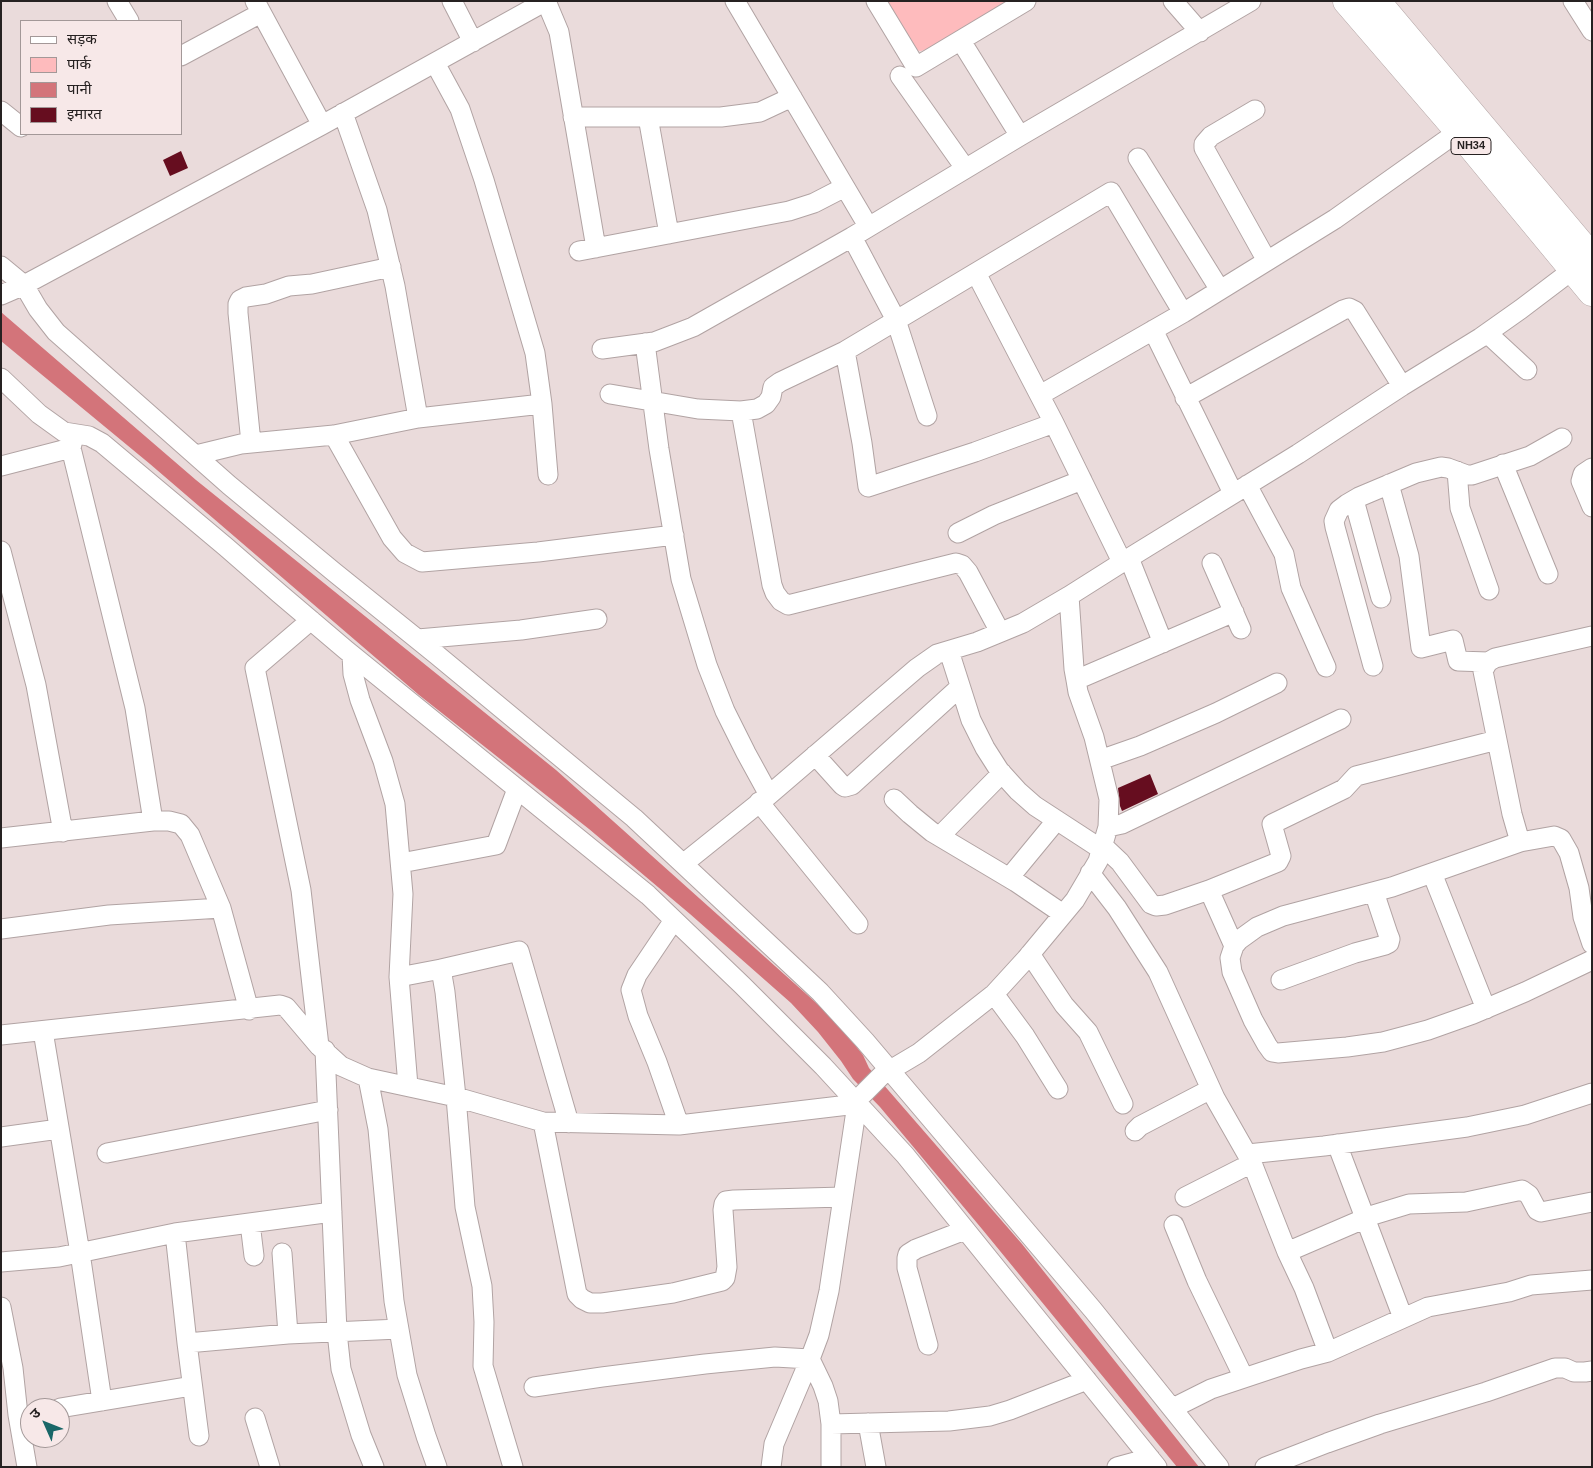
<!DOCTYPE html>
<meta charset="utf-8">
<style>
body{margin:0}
#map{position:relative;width:1593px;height:1468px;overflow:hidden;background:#eadbdb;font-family:Arial,"Noto Sans Devanagari",sans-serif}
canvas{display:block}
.frame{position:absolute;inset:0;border:2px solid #262121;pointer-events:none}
.legend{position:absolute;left:20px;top:20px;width:162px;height:115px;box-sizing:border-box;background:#f7e8e8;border:1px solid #a39898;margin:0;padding:6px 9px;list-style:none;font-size:15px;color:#262121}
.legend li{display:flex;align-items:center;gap:10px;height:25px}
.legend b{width:25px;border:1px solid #a39898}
.north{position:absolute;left:20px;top:1398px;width:50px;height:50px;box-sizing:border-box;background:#f7e8e8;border:1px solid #a39898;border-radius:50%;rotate:314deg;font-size:14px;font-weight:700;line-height:20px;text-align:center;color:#262121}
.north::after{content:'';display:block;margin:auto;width:18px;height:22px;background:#196768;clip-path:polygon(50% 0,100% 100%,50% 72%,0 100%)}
</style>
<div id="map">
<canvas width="1593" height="1468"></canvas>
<div class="frame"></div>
<ul class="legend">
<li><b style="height:6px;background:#fff"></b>सड़क</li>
<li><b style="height:14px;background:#febbbd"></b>पार्क</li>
<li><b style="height:14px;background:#d3747a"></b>पानी</li>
<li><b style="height:14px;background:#660d1f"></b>इमारत</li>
</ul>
<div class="north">उ</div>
</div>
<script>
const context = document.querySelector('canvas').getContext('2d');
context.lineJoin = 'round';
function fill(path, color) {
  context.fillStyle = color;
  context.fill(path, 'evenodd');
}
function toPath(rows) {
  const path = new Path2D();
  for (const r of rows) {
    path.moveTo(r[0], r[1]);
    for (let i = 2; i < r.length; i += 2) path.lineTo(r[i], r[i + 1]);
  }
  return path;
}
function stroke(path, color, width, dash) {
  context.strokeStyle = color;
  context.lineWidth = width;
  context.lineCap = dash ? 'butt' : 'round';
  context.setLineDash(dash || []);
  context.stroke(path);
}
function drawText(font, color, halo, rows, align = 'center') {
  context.font = font + ' Arial,sans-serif';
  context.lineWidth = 5;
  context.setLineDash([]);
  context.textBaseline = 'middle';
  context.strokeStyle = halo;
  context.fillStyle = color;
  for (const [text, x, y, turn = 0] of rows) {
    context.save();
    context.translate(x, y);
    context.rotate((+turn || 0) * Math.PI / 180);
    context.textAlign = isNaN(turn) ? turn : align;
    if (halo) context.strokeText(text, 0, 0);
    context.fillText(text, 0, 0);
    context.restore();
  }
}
const green = toPath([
 [885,1,1010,1,930,48,921,51,915,50]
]);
const water = toPath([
 [1,312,196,480,556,770,823,1009,855,1045,863,1055,869,1068,1022,1244,1199,1467,1177,1467,982,1229,880,1107,853,1079,841,1061,818,1032,791,1003,690,914,589,829,419,695,150,464,1,341]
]);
const building = toPath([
 [181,151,188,168,170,176,163,160],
 [1150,774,1158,794,1122,811,1120,806,1118,788]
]);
const minor = toPath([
 [117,1,129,21],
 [255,1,322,125],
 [452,1,473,42],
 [546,1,559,32,596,248],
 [735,1,868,226],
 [876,1,916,67,1026,1],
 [1173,1,1200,32],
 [1573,1,1592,31],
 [961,41,1020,136],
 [181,56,261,13],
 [435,63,460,109,484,180,535,353,542,404,548,475],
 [900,76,965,168],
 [1255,110,1211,136,1204,144,1204,148,1267,261],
 [1,111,21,127],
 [343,113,377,210,395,286,418,418],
 [573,117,721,117,760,112,792,97],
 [648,117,669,234],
 [1138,158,1220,290],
 [852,237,896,320,927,416],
 [579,251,789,211,814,203,845,187],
 [1,266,24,285,38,309,56,332,229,485,334,572,437,655,634,818,820,992,865,1041,1093,1310,1219,1467],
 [976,273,1054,423,1122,562],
 [1,295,24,285,322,125,546,1],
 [1153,330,1233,493],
 [1487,333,1527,370],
 [645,343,659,449,681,579,707,665,725,711,746,753,769,795],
 [602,349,654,342,693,327,852,237,1020,136,1251,1],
 [845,351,862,443,868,487,975,452,1054,423],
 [1,378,39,414,64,432,89,436,102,443,226,547,280,594,346,650,648,895,742,985,823,1066,905,1155,1157,1467],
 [610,394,698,409,741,411,757,409,766,404,771,397,773,387,780,382,845,351,1111,192,1183,313],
 [1040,395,1183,313,1335,219,1459,131,1466,124],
 [1185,398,1343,310,1349,308,1355,311,1402,386],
 [741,411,772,585,775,593,781,601,788,605,956,563,962,565,968,572,1000,632],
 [334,435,392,538,405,553,422,562,538,552,674,535],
 [251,443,238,313,238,304,240,300,246,297,266,294,289,286,312,284,391,267],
 [71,448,135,708,153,821],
 [196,455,241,444,334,435,418,418,542,404],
 [1503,464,1548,574],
 [1,466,71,448,74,436],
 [1592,468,1583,474,1581,481,1592,507],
 [1457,471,1460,508,1489,590],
 [1389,484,1409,556,1421,648,1453,640,1458,661,1488,662],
 [1247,485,1284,554,1291,588,1326,667],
 [1354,500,1381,598],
 [958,533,994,515,1082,480],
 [1,551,36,685,63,832],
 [1129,558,1163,643],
 [1212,563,1241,629],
 [311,620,255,668,301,890,319,1046],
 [418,639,521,630,597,619],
 [949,651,971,720,985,748,999,770,1018,791,1035,806,1101,849],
 [352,655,353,674,360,700,383,761,395,804,403,894,399,977,408,1086],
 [1373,666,1335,527,1334,521,1339,510,1347,504,1359,497,1416,473,1441,467,1448,468,1467,475,1472,475,1530,456,1562,438],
 [1076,680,1234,612],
 [815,755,842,785,845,787,852,785,960,687],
 [1100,760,1140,746,1216,713,1277,683],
 [894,799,910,814,932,832,1016,882,1063,914],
 [759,802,858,924],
 [1108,827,1122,824,1341,719],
 [940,836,1002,773],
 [1,838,153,821,169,821,181,824,190,835,221,908,249,1010],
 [1520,842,1512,814,1483,671,1488,662,1495,658,1592,636],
 [1102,845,1120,862,1151,904,1156,906,1165,905,1209,890,1234,946],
 [401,863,496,845,517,789],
 [683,864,769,795,917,668,937,654,977,642,1023,623,1069,596],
 [1090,873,1117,908,1158,972,1215,1098,1252,1163,1287,1252,1304,1288,1328,1352],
 [1432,873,1486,1009],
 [1009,878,1056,821],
 [1209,890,1278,862,1281,856,1272,824,1344,789,1356,776,1497,740],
 [674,920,637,975,631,990,638,1016,657,1062,679,1125],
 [1,929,109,915,221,908],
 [1592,944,1583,917,1579,888,1569,853,1561,839,1554,836,1520,842,1392,887,1283,916,1257,927,1239,940,1234,946,1230,958,1232,972,1253,1020,1267,1045,1272,1052,1278,1053,1347,1047,1383,1042,1428,1030,1473,1014,1525,992,1592,960],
 [1030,954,1064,1005,1088,1032,1123,1104],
 [441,969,519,951,569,1123],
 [399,977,441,969,445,992,456,1097,465,1207,482,1286,484,1322,483,1366,513,1467],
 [1281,980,1355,953,1385,945,1389,943,1390,939,1388,934,1374,892],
 [994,994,1025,1036,1058,1089],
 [43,1031,80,1253,102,1401],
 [1,1035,280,1005,286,1007,319,1046,341,1066,368,1078,456,1097,543,1122,679,1125,857,1104],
 [325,1050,337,1332,341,1369,361,1435,374,1467],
 [368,1078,378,1129,394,1301,407,1375,426,1436,437,1467],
 [543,1122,577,1294,582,1299,590,1303,602,1303,673,1293,722,1281,725,1278,727,1267,723,1210,724,1204,726,1201,734,1200,843,1197],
 [1135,1131,1140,1126,1211,1089],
 [1,1137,59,1129],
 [1337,1144,1403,1318],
 [107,1153,328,1110],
 [1248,1154,1324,1146,1467,1127,1525,1115,1592,1093],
 [1185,1197,1252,1163],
 [250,1223,254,1256],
 [1174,1225,1197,1281,1244,1378],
 [175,1233,187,1343,199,1436],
 [1287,1252,1373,1215,1409,1204,1466,1202,1522,1190,1529,1195,1537,1210,1541,1212,1592,1202],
 [282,1253,288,1334],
 [1,1262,59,1257,175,1233,332,1212],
 [1,1307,13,1368,18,1415,27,1467],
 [187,1343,288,1334,399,1329],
 [928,1345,907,1268,907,1258,908,1254,916,1249,965,1230],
 [534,1387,602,1377,705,1364,775,1357,810,1359,823,1386,828,1401,831,1424,831,1467],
 [60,1408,192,1386],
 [1173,1408,1211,1389,1301,1359,1328,1352,1428,1307,1509,1292,1531,1285,1592,1280],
 [255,1418,270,1467],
 [868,1423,876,1467],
 [831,1424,949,1421,990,1416,1010,1410,1087,1380],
 [771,1467,774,1444,810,1359,819,1335,829,1291,857,1104,861,1096,882,1075,919,1053,994,994,1026,959,1075,900,1098,861,1108,827,1109,799,1094,737,1078,692,1076,680,1074,669,1069,596,1129,558,1298,454,1402,386,1480,338,1521,309,1583,262],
 [1117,1467,1150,1458],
 [1265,1467,1327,1443,1380,1424,1486,1392,1555,1368,1565,1368,1574,1372,1585,1372,1592,1371]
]);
const highway = toPath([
 [1347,1,1459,131,1592,292],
 [1376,1,1592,258]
]);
const shields = [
 [1471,146,40]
];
const shieldNames = [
 ["NH34",1471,146]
];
fill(green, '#febbbd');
fill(water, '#d3747a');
fill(building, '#660d1f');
stroke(minor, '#b1a3a3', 21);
stroke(highway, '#b1a3a3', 29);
stroke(minor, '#fff', 19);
stroke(highway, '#fff', 28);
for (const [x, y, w] of shields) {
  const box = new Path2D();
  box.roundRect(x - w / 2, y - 8.5, w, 17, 4);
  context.fillStyle = '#f7e8e8';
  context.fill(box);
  stroke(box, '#262121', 1);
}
drawText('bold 11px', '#262121', null, shieldNames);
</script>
